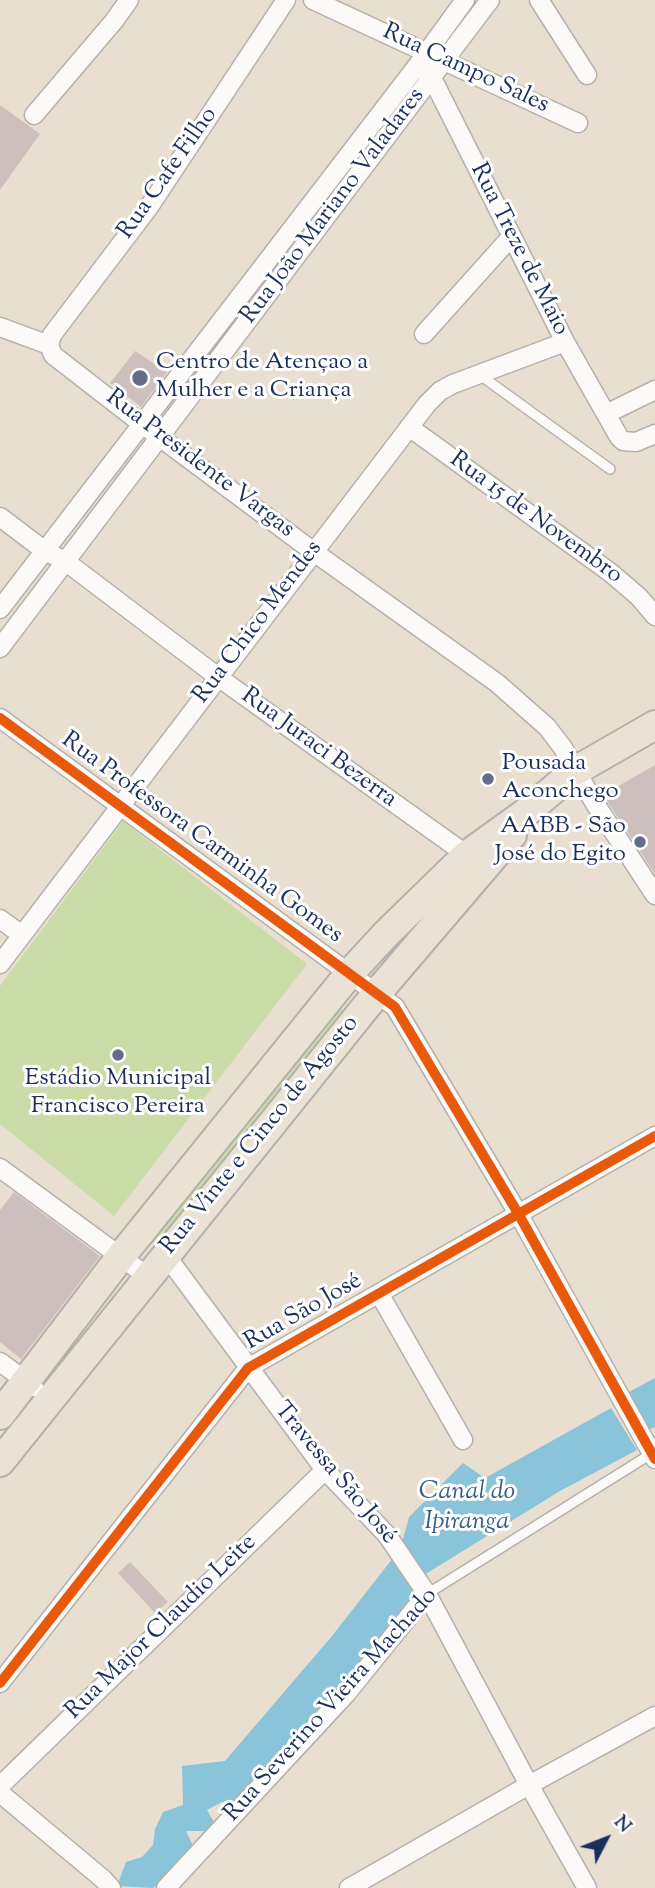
<!DOCTYPE html>
<meta charset="utf-8">
<style>
body{margin:0}
#map{position:relative;width:655px;height:1888px;overflow:hidden;background:#e8dfd0;font-family:"Sorts Mill Goudy",serif}
canvas{display:block}
.north{position:absolute;left:571px;top:1804px;width:70px;height:70px;-webkit-text-stroke:5px #fff;paint-order:stroke;rotate:48deg;font-size:19px;font-weight:700;line-height:28px;text-align:center;color:#1b2f5e}
.north::after{content:'';display:block;margin:auto;width:24px;height:32px;background:#1b2f5e;clip-path:polygon(50% 0,100% 100%,50% 72%,0 100%)}
</style>
<div id="map">
<canvas width="655" height="1888"></canvas>
<div class="north">N</div>
</div>
<script>
const context = document.querySelector('canvas').getContext('2d');
context.lineJoin = 'round';
function fill(path, color) {
  context.fillStyle = color;
  context.fill(path, 'evenodd');
}
function toPath(rows) {
  const path = new Path2D();
  for (const r of rows) {
    path.moveTo(r[0], r[1]);
    for (let i = 2; i < r.length; i += 2) path.lineTo(r[i], r[i + 1]);
  }
  return path;
}
function stroke(path, color, width, dash) {
  context.strokeStyle = color;
  context.lineWidth = width;
  context.lineCap = dash ? 'butt' : 'round';
  context.setLineDash(dash || []);
  context.stroke(path);
}
function drawText(font, color, halo, rows, align = 'center') {
  context.font = font + ' "Sorts Mill Goudy",serif';
  context.lineWidth = 6;
  context.setLineDash([]);
  context.textBaseline = 'middle';
  context.strokeStyle = halo;
  context.fillStyle = color;
  for (const [text, x, y, turn = 0] of rows) {
    context.save();
    context.translate(x, y);
    context.rotate((+turn || 0) * Math.PI / 180);
    context.textAlign = isNaN(turn) ? turn : align;
    if (halo) context.strokeText(text, 0, 0);
    context.fillText(text, 0, 0);
    context.restore();
  }
}
const green = toPath([
 [123,821,307,964,114,1216,0,1124,0,986],
 [342,1008,344,1015,158,1246,154,1244,151,1241,333,1011]
]);
const water = toPath([
 [655,1378,655,1427,641,1433,627,1393],
 [611,1408,637,1450,560,1491,424,1575,402,1543,409,1517,463,1463,485,1478],
 [393,1558,417,1598,359,1668,248,1786,236,1804,222,1802,207,1810,215,1824,208,1831,186,1831,194,1848,175,1870,153,1888,117,1886,126,1862,142,1857,153,1845,155,1829,163,1812,183,1805,182,1766,225,1761,332,1636]
]);
const building = toPath([
 [0,105,40,134,0,190],
 [135,351,167,372,141,407,110,383],
 [655,765,655,874,603,795],
 [14,1192,100,1256,21,1359,0,1342,0,1210],
 [130,1562,168,1602,155,1613,118,1573]
]);
const lane = toPath([
 [480,375,610,469],
 [427,1594,654,1452]
]);
const street = toPath([
 [313,0,578,123],
 [539,0,587,75],
 [424,71,432,78,565,342,619,437,623,441,636,442,655,434],
 [34,115,114,21,129,0],
 [0,327,49,345],
 [424,334,511,237],
 [49,345,53,355,142,424,314,552,497,683,547,727,563,748,594,802,655,895],
 [49,345,52,335,149,207,286,0],
 [606,414,655,390],
 [409,427,611,573,639,597,655,616],
 [0,517,45,551,65,561,218,677,467,855],
 [0,609,417,66,465,0],
 [0,648,490,0],
 [0,718,395,1007,519,1215,655,1459],
 [0,919,22,935],
 [0,964,427,404,440,391,453,384,565,342],
 [0,1168,147,1276],
 [165,1254,325,1470,387,1535,427,1594,529,1785,587,1888],
 [380,1295,463,1440],
 [0,1362,34,1387],
 [0,1683,248,1368,655,1136],
 [0,1786,325,1470],
 [0,1793,103,1879,111,1888],
 [166,1888,346,1694,427,1594],
 [349,1888,529,1785,655,1716]
]);
const primary = toPath([
 [0,1415,122,1255,349,974,386,934,467,855,524,814,575,771,655,725],
 [0,1462,377,993,512,835]
]);
const cycleway = toPath([
 [0,718,395,1007,519,1215,655,1459],
 [0,1683,248,1368,655,1136]
]);
const markers = [
 [140,378,9,"#636d86"],
 [488,779,7,"#636d86"],
 [640,842,7,"#636d86"],
 [118,1055,7,"#636d86"]
];
const streetNames = [
 ["Rua Campo Sales",465,70,25],
 ["Rua Cafe Filho",169,174,-55],
 ["Rua João Mariano Valadares",334,207,-53],
 ["Rua Treze de Maio",518,250,63],
 ["Rua Presidente Vargas",199,465,37],
 ["Rua 15 de Novembro",535,519,36],
 ["Rua Chico Mendes",259,623,-53],
 ["Rua Juraci Bezerra",318,749,36],
 ["Rua Professora Carminha Gomes",201,839,36],
 ["Rua Vinte e Cinco de Agosto",261,1136,-51],
 ["Rua São José",304,1313,-30],
 ["Travessa São José",334,1474,50],
 ["Rua Major Claudio Leite",162,1628,-44],
 ["Rua Severino Vieira Machado",332,1706,-48]
];
const poiNames = [
 ["Centro de Atençao a",156,364],
 ["Mulher e a Criança",156,392],
 ["Pousada",502,765],
 ["Aconchego",502,793],
 ["AABB - São",626,828,"right"],
 ["José do Egito",626,856,"right"],
 ["Estádio Municipal",118,1080,"center"],
 ["Francisco Pereira",118,1108,"center"]
];
const waterNames = [
 ["Canal do",467,1494],
 ["Ipiranga",467,1524]
];
fill(green, '#cadca7');
fill(water, '#8ac4da');
fill(building, '#cebfbf');
stroke(lane, '#b4b1ac', 12);
stroke(street, '#b4b1ac', 21);
stroke(primary, '#b4b1ac', 32);
stroke(lane, '#fcfaf8', 9);
stroke(street, '#fcfaf8', 18);
stroke(primary, '#e9e2d5', 28);
stroke(cycleway, '#e8590c', 10);
for (const [x, y, r, color] of markers) {
  const dot = new Path2D();
  dot.arc(x, y, r, 0, 2 * Math.PI);
  context.fillStyle = color;
  context.fill(dot);
  stroke(dot, '#fff', 2.5);
}
drawText('24px', '#1b2f5e', '#fff', streetNames);
drawText('24px', '#1b2f5e', '#fff', poiNames, 'left');
drawText('italic 26px', '#345f8b', '#fff', waterNames);
</script>
